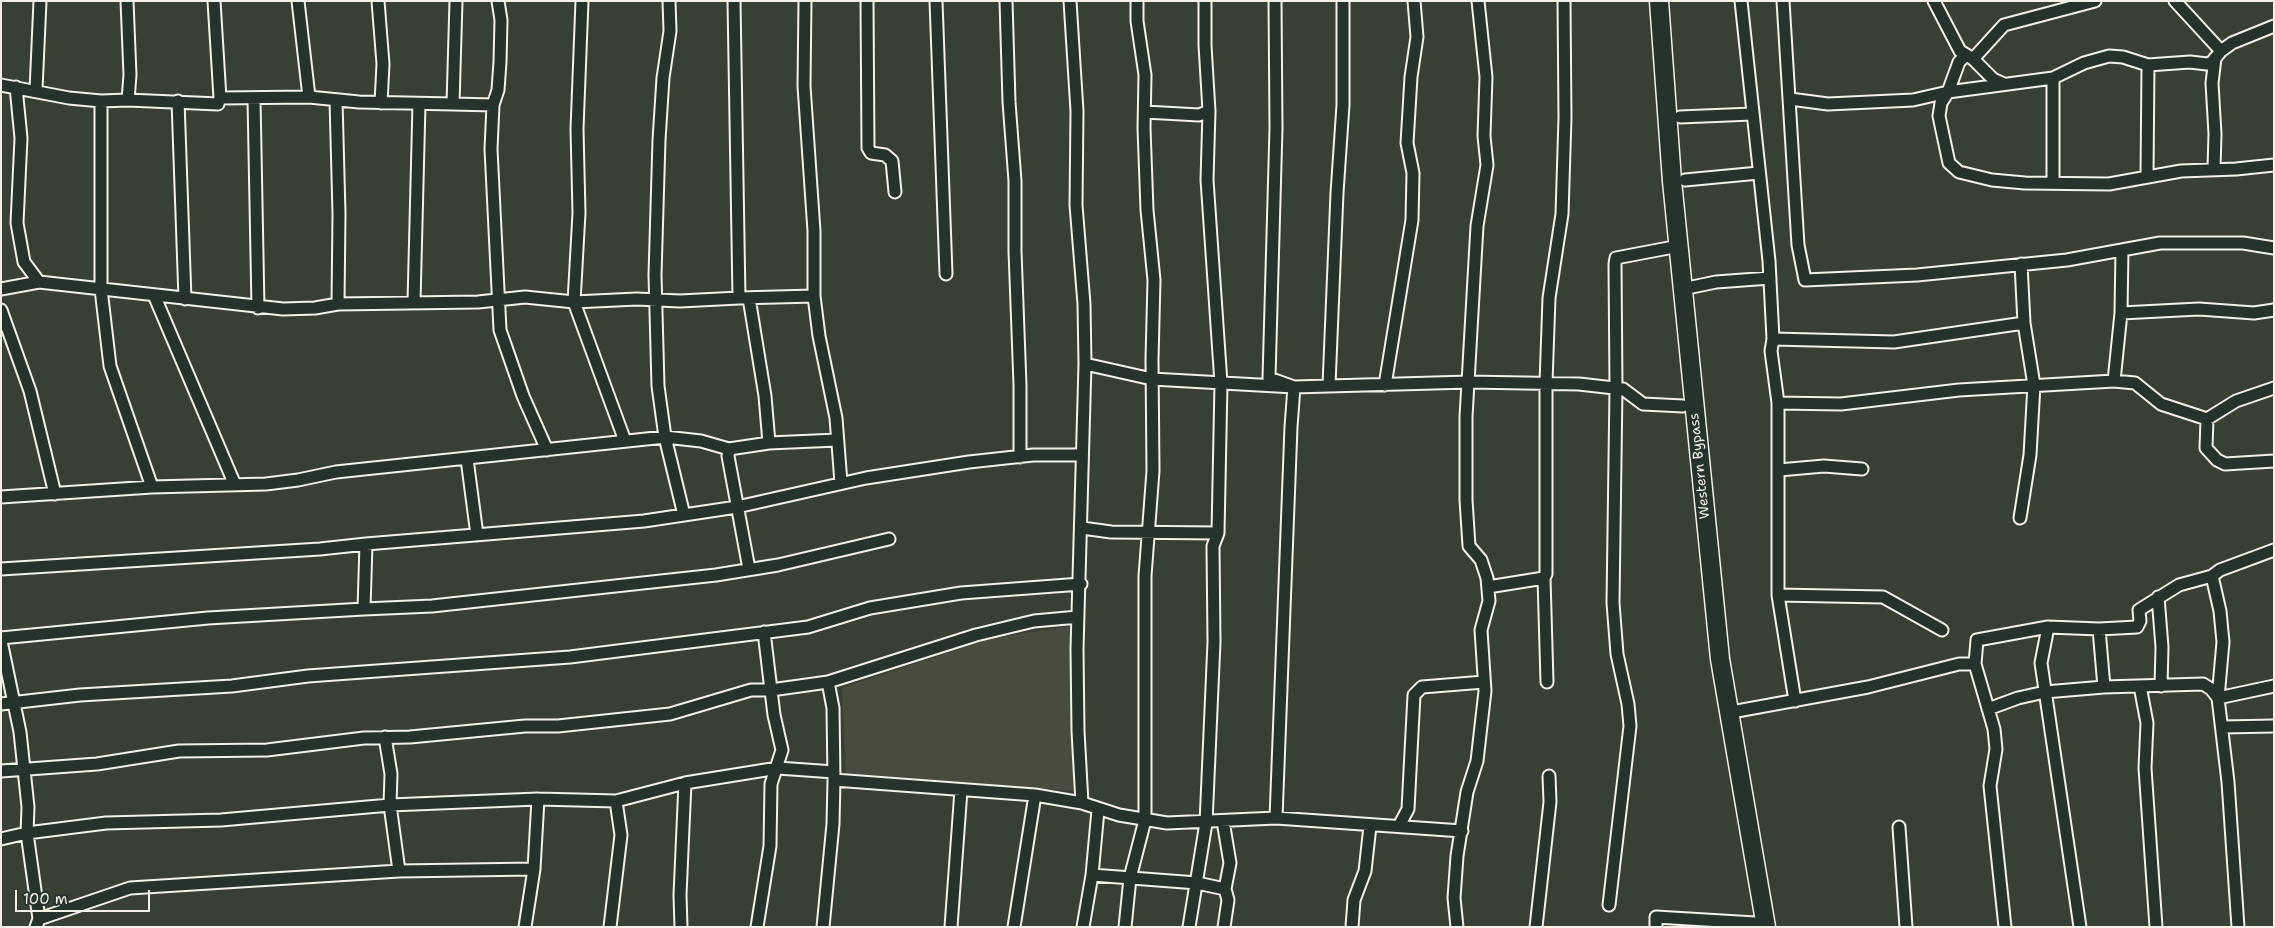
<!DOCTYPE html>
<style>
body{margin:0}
#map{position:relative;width:2275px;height:928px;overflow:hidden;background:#384036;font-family:"Shantell Sans",sans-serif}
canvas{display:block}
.frame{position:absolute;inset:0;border:2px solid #f4f1e8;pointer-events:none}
.scale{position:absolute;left:15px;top:890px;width:135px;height:22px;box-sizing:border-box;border:2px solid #f4f1e8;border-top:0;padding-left:6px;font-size:15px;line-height:18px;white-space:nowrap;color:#f4f1e8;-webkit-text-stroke:4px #26332d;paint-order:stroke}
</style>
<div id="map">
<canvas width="2275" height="928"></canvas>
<div class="frame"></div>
<div class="scale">100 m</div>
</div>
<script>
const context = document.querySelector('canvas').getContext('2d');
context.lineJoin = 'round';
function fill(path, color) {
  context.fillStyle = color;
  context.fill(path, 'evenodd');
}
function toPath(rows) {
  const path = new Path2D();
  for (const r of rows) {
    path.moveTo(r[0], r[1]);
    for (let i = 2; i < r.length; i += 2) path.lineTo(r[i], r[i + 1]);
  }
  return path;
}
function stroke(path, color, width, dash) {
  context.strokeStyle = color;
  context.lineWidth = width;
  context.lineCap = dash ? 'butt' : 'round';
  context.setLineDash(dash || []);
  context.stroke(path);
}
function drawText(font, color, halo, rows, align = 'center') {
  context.font = font + ' "Shantell Sans",sans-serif';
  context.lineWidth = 4;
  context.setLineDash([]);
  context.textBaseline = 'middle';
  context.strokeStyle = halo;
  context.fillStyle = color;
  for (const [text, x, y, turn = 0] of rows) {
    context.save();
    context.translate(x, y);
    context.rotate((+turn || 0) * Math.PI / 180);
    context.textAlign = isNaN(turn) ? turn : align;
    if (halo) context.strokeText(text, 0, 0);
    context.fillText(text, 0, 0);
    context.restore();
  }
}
const built = toPath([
 [1071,626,1073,791,846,773,842,688,989,639]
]);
const street = toPath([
 [127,1,130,75,128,100],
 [378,1,383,64,381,103],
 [498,1,501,20,500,62,498,90,493,105,491,149,500,330,523,396,547,450],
 [582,1,577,129,579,213,574,302,625,441],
 [669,1,670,31,663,78,659,140,655,275,658,386,665,437,684,515],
 [734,1,739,298,814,296,814,231,804,86,805,1],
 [867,1,868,148,871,153,885,155,892,161,895,192],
 [936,1,946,274],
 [1006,1,1009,102,1015,181,1015,251,1020,385,1020,457],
 [1275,1,1276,128,1269,378,1294,387,1291,427,1276,818],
 [1741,1,1769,261,1773,339,1771,351,1778,403,1778,595,1795,701],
 [1783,1,1798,245,1805,280,1917,275,2067,260,2160,243,2243,243,2274,248],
 [1934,1,1960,51,1973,59,1993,79,2004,84],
 [2221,51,2232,43,2274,26],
 [1966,55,1959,62,1948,92,1941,103,1939,116,1949,163,1959,172,1992,180,2025,183,2109,184,2181,171,2236,169,2274,165],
 [1973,59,2004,25,2095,1],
 [1,85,69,98,101,101,128,100,218,104,220,98,214,1],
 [16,87,21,138,17,223,24,262,39,282,283,309,315,308,338,304,478,302,525,297,574,302,637,299,680,301,739,298],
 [36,90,40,1],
 [309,97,359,102,453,104,456,1],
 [220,98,309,97,298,1],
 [254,99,258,308],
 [1790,99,1828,104,1913,100,1948,92,2053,78,2084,63,2109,56,2123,57,2148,65,2190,62,2207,64,2212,62,2221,51,2175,1],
 [336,100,339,214,338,304],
 [101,101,101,289,110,366,152,487],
 [178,101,185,299],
 [453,104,493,105],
 [1145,112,1199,115,1209,111,1205,45,1205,1],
 [1680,117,1752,114],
 [2214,168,2215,134,2212,83,2215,58],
 [2147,176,2148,65],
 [1685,180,1759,173],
 [2053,183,2053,78],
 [1692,287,1716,282,1770,278],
 [1,289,39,282],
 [154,295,235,485],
 [814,296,819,336,836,418,841,483],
 [749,298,765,396,769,443],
 [414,302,419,104],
 [1,310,30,391,55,494],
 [2121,313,2199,309,2254,313,2274,310],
 [1773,339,1894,342,2024,323],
 [1085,364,1152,379,1294,387,1469,382,1579,384,1623,389,1643,404,1683,406],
 [2114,381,2121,313,2122,250],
 [1329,385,1337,193,1343,105,1343,1],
 [1385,385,1412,220,1413,173,1407,143,1411,77,1417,37,1414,1],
 [1778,403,1841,404,1959,390,2114,381,2135,383,2161,404,2207,419,2236,401,2274,388],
 [2207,419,2206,448,2217,460,2225,464,2274,461],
 [729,449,728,456,749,569],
 [467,459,477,535],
 [1779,470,1824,466,1862,469],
 [1,497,152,487,266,484,298,480,336,472,665,437,701,441,729,449,769,443,837,440],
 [2020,518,2030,455,2034,385,2024,323,2021,264],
 [1082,528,1111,532,1218,533],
 [1,569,320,549,366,544],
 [2212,576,2220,611,2223,642,2218,698,2274,686],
 [1488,587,1544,578],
 [1778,595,1883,597,1942,630],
 [2158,597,2162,647,2161,686],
 [364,609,432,606,716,575,778,565,889,539],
 [2048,627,2041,663,2080,927],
 [2099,629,2104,687],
 [1,638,208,618,364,609,366,544,644,521,737,507,866,478,969,462,1033,455,1082,455],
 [1,641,20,732,28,807,27,833,39,919,36,927],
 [1975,664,1977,640,2048,627,2099,629,2137,627,2140,621,2139,610,2179,585,2212,576,2220,570,2274,550],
 [1547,682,1544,578,1546,574,1546,383,1549,298,1562,214,1565,118,1564,1],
 [2140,686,2147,723,2145,768,2156,927],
 [1,704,80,695,232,686,308,676,570,657,808,627,870,608,961,593,1081,584],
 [1988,709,2018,698,2045,692,2104,687,2203,684,2211,689,2218,698,2228,782,2238,927],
 [1737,711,1868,687,1959,664,1975,664,1994,729,1996,749,1990,786,2005,927],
 [2222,727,2274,726],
 [385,737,391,774,390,805,399,871],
 [1,771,97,764,179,751,267,750,364,738,410,737,525,726,558,726,670,714,751,690,771,690,828,682,976,635,1034,621,1078,617],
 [834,780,1035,795,1082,803,1078,731,1077,649,1085,364,1084,304,1076,205,1077,111,1070,1],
 [1082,803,1119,815,1167,823,1276,818,1462,831],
 [1223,821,1230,863,1225,889,1228,900,1224,927],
 [1399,826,1408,809,1414,695,1422,687,1484,682],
 [1899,827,1906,927],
 [1,839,27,833,106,823,221,820,390,805,538,799,616,801,685,783,778,768,834,772],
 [1092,875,1197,883,1225,889],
 [1609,905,1630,726,1628,704,1617,654,1613,603,1616,388,1615,264,1616,258,1679,246],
 [39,919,130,888,399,871,534,869],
 [525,927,534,869,538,799],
 [610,927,621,835,616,801],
 [681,927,680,895,685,783],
 [757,927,770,846,771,784,782,750,774,715,764,632],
 [823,927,833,824,834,780,833,708,828,682],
 [951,927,961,790],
 [1014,927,1035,795],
 [1083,927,1092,875,1098,810],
 [1125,927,1130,878,1145,820,1145,576,1153,471,1152,359,1154,280,1147,210,1144,128,1145,75,1137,21,1137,1],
 [1189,927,1206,823,1214,642,1213,546,1218,533,1221,383,1207,180,1209,111],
 [1352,927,1354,900,1365,871,1370,826],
 [1457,927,1454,898,1457,856,1467,792,1477,761,1485,691,1481,630,1489,601,1487,578,1481,560,1469,546,1466,500,1466,417,1477,226,1487,165,1484,136,1486,77,1478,1],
 [1536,927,1550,802,1549,776],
 [1656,927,1656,917,1755,923]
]);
const primary = toPath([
 [1659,1,1672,181,1720,659,1766,927]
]);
const streetNames = [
 ["Western Bypass",1700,466,-96]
];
fill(built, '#484c3f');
stroke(street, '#f4f1e8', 15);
stroke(primary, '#f4f1e8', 21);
stroke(street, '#26332d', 11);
stroke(primary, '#26332d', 18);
drawText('14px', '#f4f1e8', '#26332d', streetNames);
</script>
